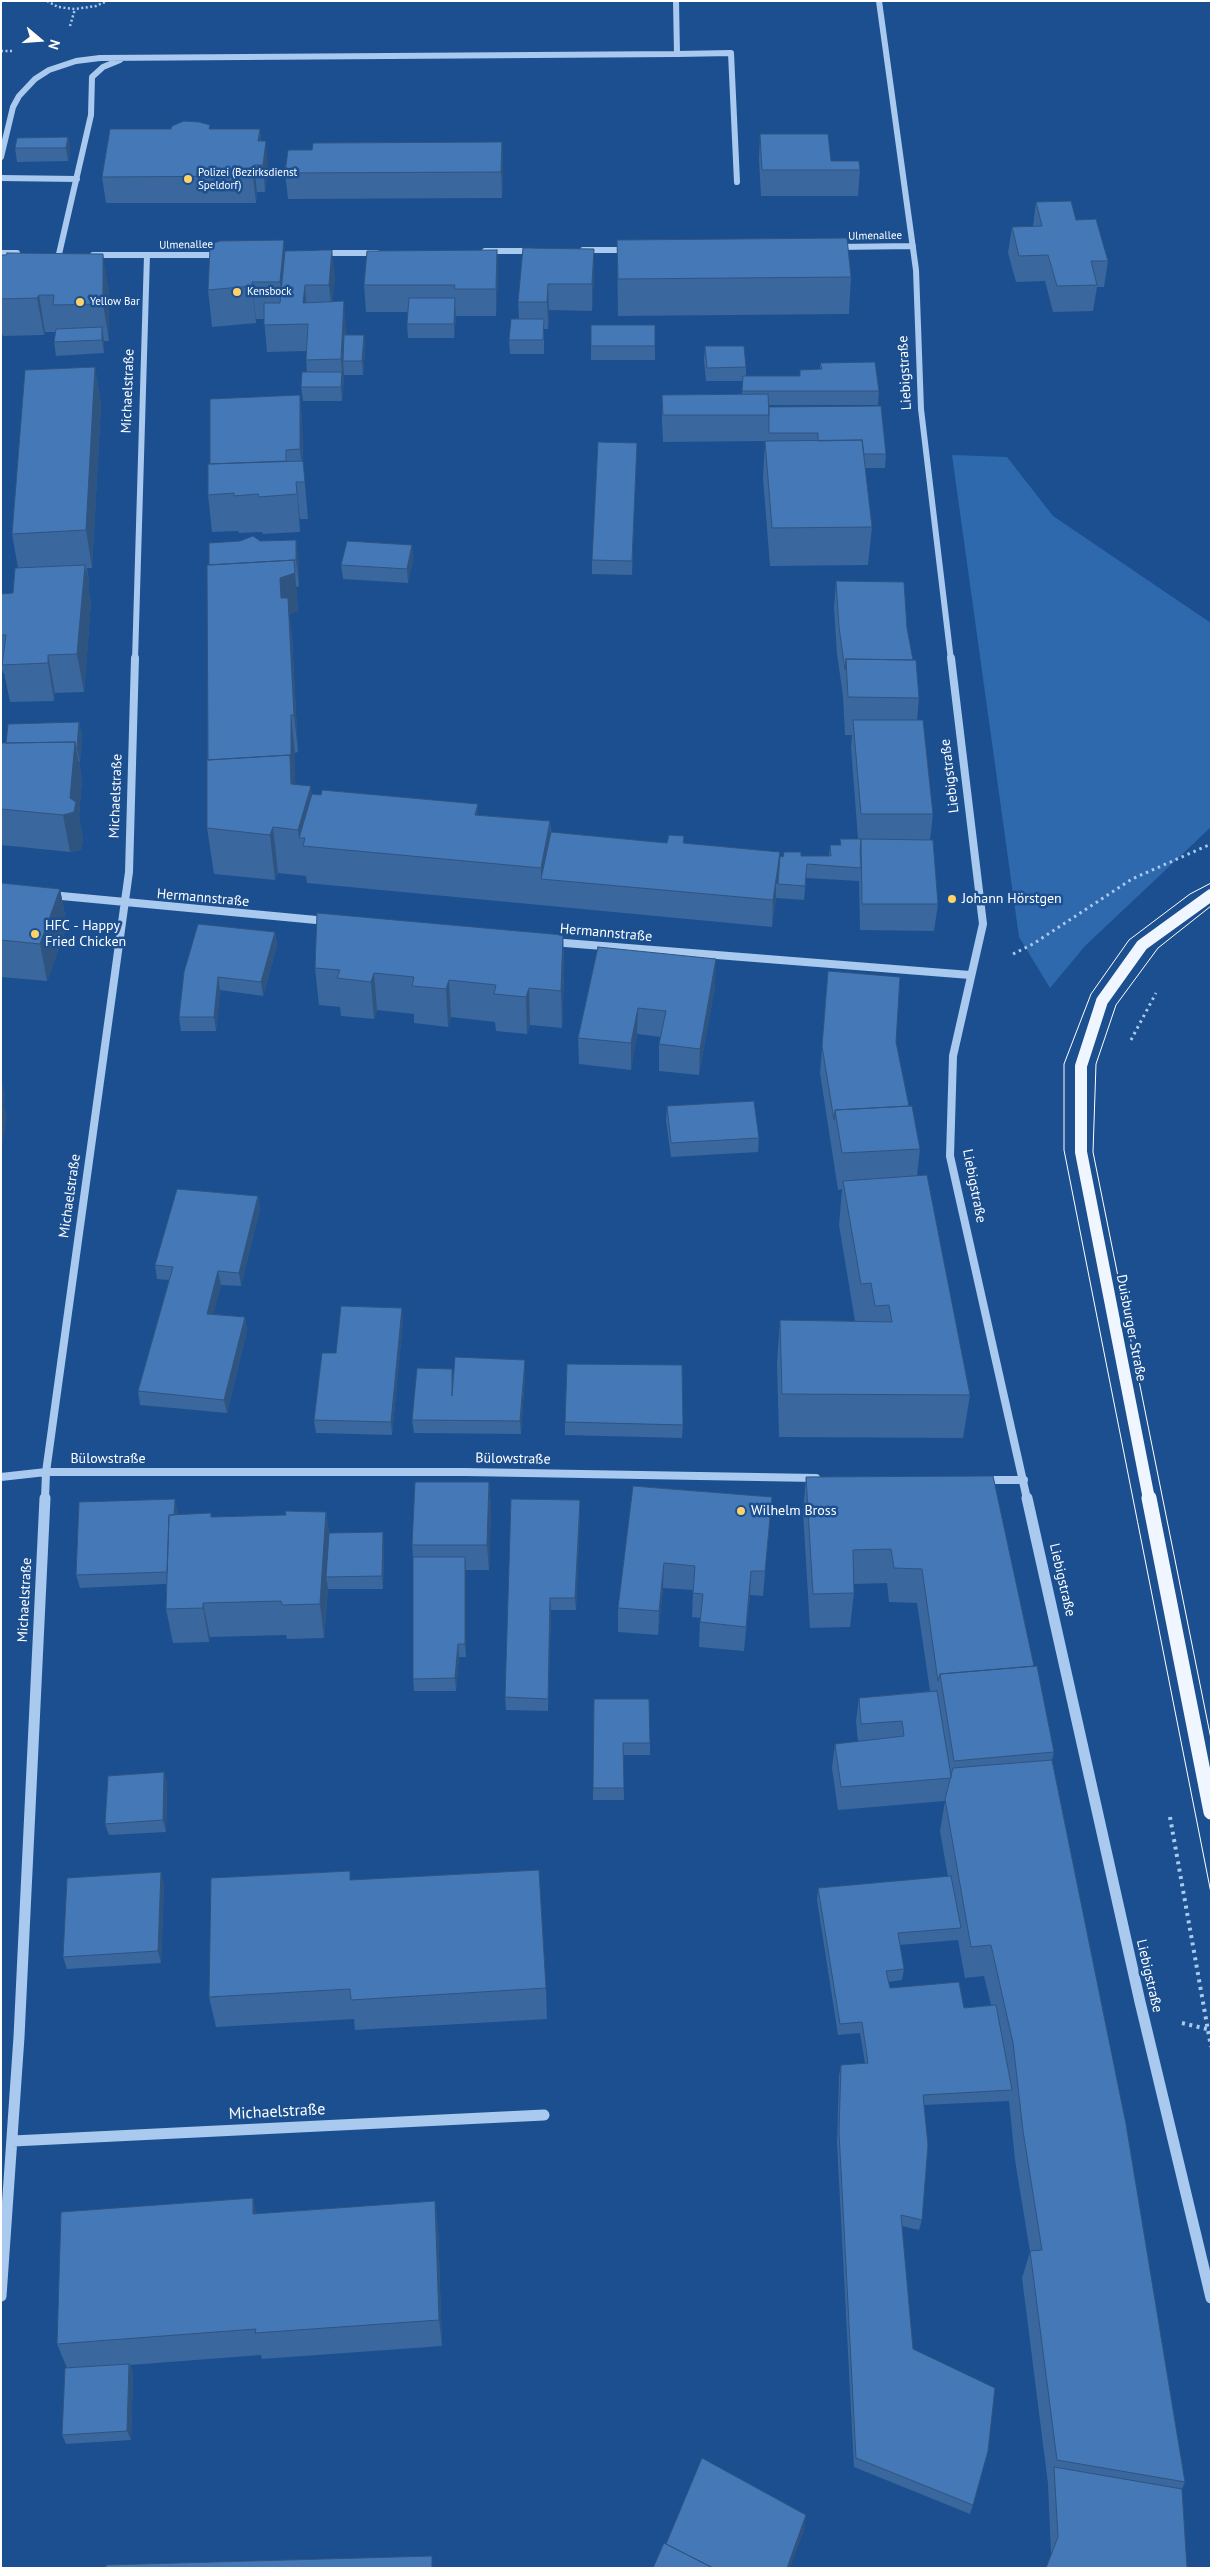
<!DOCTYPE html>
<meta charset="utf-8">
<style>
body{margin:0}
#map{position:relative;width:1212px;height:2569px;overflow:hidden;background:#1b4f8f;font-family:"PT Sans",sans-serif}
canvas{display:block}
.frame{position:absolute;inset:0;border:2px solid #fff;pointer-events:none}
.north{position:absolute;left:15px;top:15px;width:50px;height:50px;-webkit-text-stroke:4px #1b4f8f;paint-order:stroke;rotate:108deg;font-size:14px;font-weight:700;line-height:20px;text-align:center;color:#fff}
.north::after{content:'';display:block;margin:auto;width:18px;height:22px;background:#fff;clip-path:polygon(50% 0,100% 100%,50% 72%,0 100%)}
</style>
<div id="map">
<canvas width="1212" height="2569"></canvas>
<div class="frame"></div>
<div class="north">N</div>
</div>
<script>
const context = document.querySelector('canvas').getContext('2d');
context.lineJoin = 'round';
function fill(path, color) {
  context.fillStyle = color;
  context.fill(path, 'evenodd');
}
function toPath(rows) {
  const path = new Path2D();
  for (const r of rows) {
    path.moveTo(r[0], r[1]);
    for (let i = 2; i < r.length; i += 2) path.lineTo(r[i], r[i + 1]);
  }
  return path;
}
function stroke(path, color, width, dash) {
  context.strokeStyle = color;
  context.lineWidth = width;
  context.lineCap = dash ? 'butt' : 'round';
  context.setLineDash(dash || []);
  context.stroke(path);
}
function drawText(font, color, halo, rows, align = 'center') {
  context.font = font + ' "PT Sans",sans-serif';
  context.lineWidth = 5;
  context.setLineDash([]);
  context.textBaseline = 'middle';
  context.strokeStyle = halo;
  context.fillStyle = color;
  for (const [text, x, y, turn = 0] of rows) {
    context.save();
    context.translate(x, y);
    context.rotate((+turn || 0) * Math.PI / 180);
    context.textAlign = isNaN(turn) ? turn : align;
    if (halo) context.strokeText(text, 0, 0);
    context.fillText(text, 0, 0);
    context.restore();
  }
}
const green = toPath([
 [952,455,1007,457,1053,516,1211,623,1211,827,1085,946,1050,988,1019,937]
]);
const pathFar2 = toPath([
 [47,1,58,7,75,9,96,6,107,1],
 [70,26,75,9],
 [1,51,13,51]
]);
const pathFar1 = toPath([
 [1013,954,1033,944,1132,879,1211,844],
 [1131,1040,1156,993]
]);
const path = toPath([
 [1170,1817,1211,2047],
 [1182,2023,1211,2030]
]);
const minorFar2 = toPath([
 [879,1,916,270,921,409,951,660],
 [677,54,731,53,737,182],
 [1,157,13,107,19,96,35,79,49,70,76,61,100,58,677,54,676,1],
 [1,178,77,179],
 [838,247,913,246],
 [583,250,627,250],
 [485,251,532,251],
 [1,253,17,253],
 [320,253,377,253],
 [59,254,91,115,92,77,103,67,120,60],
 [93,255,220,255],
 [135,660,147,255]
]);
const minorFar1 = toPath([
 [951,658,983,924,953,1056,950,1156,1027,1499],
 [51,895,327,921],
 [552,942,970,975],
 [1,1477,46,1472,466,1472,816,1478],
 [984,1480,1024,1480],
 [45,1499,46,1472,129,872,135,658]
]);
const minor = toPath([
 [1027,1498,1140,2002,1211,2298],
 [13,2141,544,2115],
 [1,2296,19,2037,45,1498]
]);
const majorFar1 = toPath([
 [1149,1499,1081,1152,1081,1066,1102,1001,1142,945,1211,895]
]);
const major = toPath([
 [1149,1498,1211,1812]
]);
const tram = toPath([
 [1211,883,1190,894,1129,940,1091,994,1064,1064,1064,1150,1211,1893],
 [1211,906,1158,948,1116,1005,1096,1064,1093,1152,1211,1739]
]);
const wall = toPath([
 [211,129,260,129,261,141,268,167,265,192,257,192,256,203,106,203,102,177],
 [760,134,831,161,860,170,858,196,761,196,759,160],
 [68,137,70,151,68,161,17,162,15,148],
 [502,142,503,168,502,198,288,199,285,173,312,150],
 [1036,202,1076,220,1108,261,1104,287,1097,287,1093,311,1053,312,1045,281,1016,282,1008,253,1012,227,1033,226],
 [617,240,851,277,849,314,618,316],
 [594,249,594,275,592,311,549,310,548,329,544,329,544,354,510,354,509,340,519,319,518,302],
 [497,250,498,276,496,316,456,316,454,338,408,338,407,324,408,312,366,312,364,285],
 [285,251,335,277,332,302,346,328,346,335,364,335,365,349,363,375,344,375,342,401,303,401,301,387,307,372,306,360,307,351,267,352,264,319,256,319,256,323,212,327,208,290],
 [1,255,109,291,109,341,104,341,104,353,56,356,54,342,56,332,45,332,44,335,3,336,2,333,1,333],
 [591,325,655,346,655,360,591,360],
 [705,346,746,367,746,376,800,376,800,370,820,369,820,363,879,391,878,405,768,405,769,407,886,454,885,468,865,468,872,527,868,565,770,566,763,478,765,441,663,442,662,422,662,395,742,394,743,381,706,381,704,360],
 [95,367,101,404,92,568,87,568,89,581,88,587,91,602,84,692,55,693,54,701,10,702,4,673,3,673,1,664,1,594,13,593,18,568,12,534],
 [300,395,302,421,303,461,308,519,300,519,300,532,263,534,262,532,239,533,238,531,212,532,208,495,210,464],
 [636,457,632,575,592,574,592,560],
 [296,540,299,566,299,586,296,587,298,611,289,614,292,636,298,752,295,753,295,784,312,794,478,804,478,815,550,821,551,832,667,843,684,836,684,843,780,856,829,856,830,845,840,845,840,839,858,839,851,747,852,735,845,735,843,696,837,654,834,608,836,581,907,628,919,698,917,720,933,814,930,840,938,904,934,931,860,930,859,881,806,878,804,900,776,898,772,927,307,883,306,876,278,873,275,880,214,874,207,828,209,565,260,541],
 [412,545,413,559,408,583,343,579,341,565],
 [79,722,82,736,80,762,79,762,82,779,79,816,83,839,81,850,70,852,1,845,1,743,6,743],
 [1,883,60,889,67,926,47,981,1,977],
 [275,932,277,946,263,996,220,990,216,1031,181,1031,179,1017,184,972],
 [563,935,564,973,562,1028,530,1025,527,1034,496,1031,495,1022,451,1017,448,1027,414,1023,414,1014,377,1010,374,1019,341,1016,340,1007,319,1005,315,968],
 [598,947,715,986,699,1075,659,1071,659,1044,661,1037,637,1034,631,1070,579,1064,578,1038],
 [828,971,896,1042,909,1106,920,1149,917,1176,970,1395,963,1438,779,1437,777,1363,780,1320,855,1321,839,1225,842,1189,838,1190,820,1073],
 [667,1106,759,1138,758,1152,671,1157,666,1120],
 [258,1196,260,1209,241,1286,221,1285,213,1314,245,1317,247,1331,227,1413,140,1405,138,1391,169,1280,157,1279,155,1265],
 [403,1321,392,1435,316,1433,314,1420,336,1353],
 [452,1369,453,1382,525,1373,521,1434,414,1433,412,1420],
 [565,1422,683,1425,682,1438,565,1435],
 [993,1476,1034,1666,1054,1752,1052,1760,1185,2482,1182,2489,1051,2553,1048,2484,1022,2278,1030,2252,1015,2160,1009,2101,924,2105,922,2220,919,2230,902,2226,913,2349,973,2505,970,2514,854,2467,837,2143,839,2076,841,2065,865,2063,860,2033,838,2035,817,1900,818,1888,948,1877,940,1831,945,1801,838,1810,832,1768,835,1744,858,1742,856,1721,859,1698,930,1691,917,1603,889,1602,887,1583,854,1584,854,1593,850,1627,810,1628,803,1512,806,1477],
 [958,1940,965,1978,984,1976,991,2005,964,2008,890,1988,888,1982,902,1980,904,1969,900,1945],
 [489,1482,491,1507,489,1570,466,1570,466,1657,459,1657,456,1691,414,1691,413,1679,413,1557,412,1545],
 [633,1486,772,1497,763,1596,750,1595,744,1651,699,1647,700,1618,692,1617,693,1590,663,1588,658,1635,618,1632,618,1608],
 [175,1499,177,1515,212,1517,286,1515,326,1512,329,1533,384,1545,383,1589,328,1589,328,1588,324,1638,287,1639,286,1635,210,1637,209,1642,173,1643,166,1609,166,1584,80,1588,76,1575],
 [580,1500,580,1513,576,1610,551,1610,548,1711,506,1710,505,1697],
 [594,1699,650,1743,650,1755,623,1755,624,1800,593,1800],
 [164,1772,167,1785,166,1832,109,1835,105,1824],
 [352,1880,546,1988,547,2019,355,2030,354,2019,216,2027,209,1997],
 [164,1884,161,1963,67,1969,63,1957],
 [435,2201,438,2229,442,2346,262,2359,261,2355,130,2365,133,2374,131,2440,66,2444,62,2435,67,2368,57,2344,257,2214]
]);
const shadedWall = toPath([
 [260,129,262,155,260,167,258,141],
 [68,137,70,151,68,161,66,148],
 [266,141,268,167,265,192,263,165],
 [502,142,503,168,502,198,501,172],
 [254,165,257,192,256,203,253,176],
 [284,240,287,277,283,319,280,282],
 [594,249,594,275,592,311,592,284],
 [332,250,335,277,332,312,329,285],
 [497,250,498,276,496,316,496,289],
 [103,254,109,291,109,341,103,304],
 [252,282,256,319,256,323,252,286],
 [548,284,549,310,548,329,547,302],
 [305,285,307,312,303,303],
 [39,295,45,332,44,335,37,298],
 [344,301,346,328,344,361,343,361,344,375,342,401,341,387,342,372,341,359],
 [455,305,456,316,454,338,454,324],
 [102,327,104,341,104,353,102,340],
 [364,335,365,349,363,375,362,361],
 [95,367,101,404,92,568,86,530],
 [300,395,302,421,303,476,300,449],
 [296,482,300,519,300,532,297,494],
 [296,540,299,566,299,586,296,560],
 [412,545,413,559,408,583,407,569],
 [294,560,298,611,289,614,292,636,298,752,281,598,280,578],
 [85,565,86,573,86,567,89,581,88,587,91,602,84,692,77,654],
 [48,655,55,693,54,701,48,663],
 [291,715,295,753,296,830,291,784],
 [79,722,82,736,80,762,77,748],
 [75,742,82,779,79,816,83,839,81,850,70,852,63,815,70,798],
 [311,786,315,832,305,838,299,838,298,830],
 [478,804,479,842,475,815],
 [550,821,551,859,541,879,541,868],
 [273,827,278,873,275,880,270,835],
 [780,852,778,884,776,884,776,898,772,927,773,900],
 [60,889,67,926,47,981,40,944],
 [275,932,277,946,263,996,261,982],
 [563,935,564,973,562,1028,561,991],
 [716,959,715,986,699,1075,700,1049],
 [374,973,377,1010,374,1019,371,982],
 [218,977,220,990,216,1031,214,1017],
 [449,980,451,1017,448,1027,446,989],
 [529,988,530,1025,527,1034,526,997],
 [638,1008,637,1034,631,1070,631,1043],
 [2,1081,5,1095,4,1104,7,1117,1,1152,1,1085],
 [258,1196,260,1209,241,1286,239,1273],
 [218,1271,221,1285,210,1327,207,1314],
 [402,1308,403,1321,392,1435,391,1422],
 [245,1317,247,1331,227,1413,224,1400],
 [525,1360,525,1373,521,1434,520,1421],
 [489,1482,491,1507,489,1570,487,1545],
 [175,1499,178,1512,175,1584,172,1571],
 [580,1500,580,1513,576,1610,575,1598],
 [326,1512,331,1546,326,1577,328,1588,324,1638,320,1604],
 [383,1532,384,1545,383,1589,382,1576],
 [465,1557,466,1570,466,1657,465,1644],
 [664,1563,663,1588,658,1635,659,1611],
 [751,1571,750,1595,744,1651,746,1627],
 [550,1598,551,1610,548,1711,548,1699],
 [203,1603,210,1637,209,1642,203,1608],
 [458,1644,459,1657,456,1691,455,1678],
 [164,1772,167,1785,166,1832,163,1820],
 [161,1872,164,1884,161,1963,158,1951],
 [253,2198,260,2226,253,2214],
 [435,2201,438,2229,442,2346,439,2320],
 [129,2364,133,2374,131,2440,127,2431],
 [806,2515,804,2531,790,2568,787,2568]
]);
const building = toPath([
 [184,121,199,122,210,125,209,129,260,129,258,141,266,141,263,165,254,165,253,176,102,177,110,129,171,129,172,126,184,121],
 [760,134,828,134,831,161,859,161,860,170,762,170,760,134],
 [68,137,66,148,15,148,17,138,68,137],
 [502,142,501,172,285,173,288,150,312,150,313,143,502,142],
 [1071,201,1076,220,1096,219,1108,261,1091,261,1097,285,1057,286,1048,255,1019,256,1012,227,1042,226,1036,202,1071,201],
 [847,238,851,277,618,279,617,240,847,238],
 [284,240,280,282,252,282,252,286,208,290,210,248,214,243,220,241,284,240],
 [523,248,594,249,592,284,548,284,547,302,518,302,523,248],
 [332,250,329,285,305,285,303,303,344,301,341,359,306,360,308,324,264,325,264,303,280,303,285,251,332,250],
 [497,250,496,289,454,289,455,285,364,285,367,251,497,250],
 [7,253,103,254,103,304,53,305,54,295,39,295,37,298,1,299,1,255,6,255,7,253],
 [409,298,455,298,454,324,407,324,409,298],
 [511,319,544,319,543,340,509,340,511,319],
 [591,325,655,325,655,346,591,346,591,325],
 [102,327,102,340,54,342,56,329,102,327],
 [344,335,364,335,362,361,343,361,344,335],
 [705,346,744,346,746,367,707,368,705,346],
 [875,362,879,391,742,391,743,376,800,376,800,370,822,369,820,363,875,362],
 [95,367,86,530,12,534,25,370,95,367],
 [302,372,342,372,341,387,301,387,302,372],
 [768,394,769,415,663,415,662,395,768,394],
 [300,395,300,449,286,450,286,461,210,464,210,399,300,395],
 [881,406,886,454,864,454,862,440,818,441,818,433,769,433,769,407,881,406],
 [862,440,872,527,772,528,765,441,862,440],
 [598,442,637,443,632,561,592,560,598,442],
 [303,461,305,482,296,482,297,494,259,497,258,494,234,496,234,493,208,495,208,464,303,461],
 [253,536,260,541,296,540,296,560,209,565,209,543,240,541,253,536],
 [347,541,412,545,407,569,341,565,347,541],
 [294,560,295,573,280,578,281,598,288,598,294,715,291,715,291,763,290,755,208,760,207,565,294,560],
 [85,565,77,654,48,655,48,663,2,665,6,635,1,635,1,594,13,593,15,568,85,565],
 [836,581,904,582,907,628,913,660,846,659,845,670,839,627,836,581],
 [846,659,916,660,919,698,848,697,846,659],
 [853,720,923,720,933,814,861,814,853,720],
 [79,722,77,748,76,748,75,742,6,743,8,724,79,722],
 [75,742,70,798,76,802,74,812,63,815,1,809,1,743,75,742],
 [290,755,291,784,311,786,298,830,273,827,270,835,207,828,207,760,290,755],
 [322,790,478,804,475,815,550,821,541,868,303,846,305,838,299,838,312,794,321,795,322,790],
 [551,832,667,843,669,835,684,836,683,843,780,852,773,900,541,879,551,832],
 [840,839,861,839,860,852,861,868,807,864,805,886,778,884,780,856,783,857,784,852,801,852,801,856,831,856,830,845,841,845,840,839],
 [861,839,933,840,938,904,862,904,861,839],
 [1,883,60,889,40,944,1,940,1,883],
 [317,913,563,935,561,991,529,988,526,997,494,994,496,985,449,980,446,989,412,986,414,977,374,973,371,982,337,978,340,970,315,968,317,913],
 [198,924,275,932,261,982,218,977,214,1017,179,1017,184,972,198,924],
 [598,947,716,959,700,1049,659,1044,666,1011,638,1008,631,1043,578,1038,598,947],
 [828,971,900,977,896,1042,909,1106,835,1110,834,1120,822,1046,828,971],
 [754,1101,759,1138,671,1143,667,1106,754,1101],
 [912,1106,920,1149,842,1153,835,1110,912,1106],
 [927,1175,970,1395,782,1394,780,1320,892,1322,889,1305,875,1306,871,1283,861,1284,843,1181,927,1175],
 [177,1189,258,1196,239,1273,218,1271,207,1314,245,1317,224,1400,138,1391,173,1267,155,1265,177,1189],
 [341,1306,402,1308,391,1422,314,1420,322,1353,336,1353,341,1306],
 [455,1357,525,1360,520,1421,412,1420,417,1368,452,1369,452,1396,455,1357],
 [567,1364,682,1365,683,1425,565,1422,567,1364],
 [993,1476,1034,1666,940,1674,938,1681,922,1569,894,1568,891,1549,853,1550,854,1593,813,1594,806,1477,993,1476],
 [415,1482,489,1482,487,1545,412,1545,415,1482],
 [633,1486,772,1497,765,1571,751,1571,746,1627,700,1622,703,1594,693,1593,695,1566,664,1563,659,1611,618,1608,633,1486],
 [175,1499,174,1515,169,1515,167,1572,76,1575,79,1502,175,1499],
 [511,1499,580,1500,575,1598,550,1598,548,1699,505,1697,511,1499],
 [285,1511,326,1512,320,1604,282,1605,281,1601,203,1603,203,1608,166,1609,169,1515,211,1513,211,1517,286,1515,285,1511],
 [383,1532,382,1576,326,1577,329,1533,383,1532],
 [413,1557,465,1557,465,1644,458,1644,455,1678,413,1679,413,1557],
 [1037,1666,1054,1752,954,1761,940,1674,1037,1666],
 [937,1691,951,1776,951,1778,841,1787,835,1744,904,1736,902,1721,861,1724,859,1698,937,1691],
 [594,1699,649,1699,650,1743,623,1743,624,1788,593,1788,594,1699],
 [1052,1760,1126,2124,1185,2482,1057,2460,1030,2251,1042,2250,1023,2131,1013,2043,991,1945,971,1947,945,1799,953,1768,1052,1760],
 [164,1772,163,1820,105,1824,108,1776,164,1772],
 [539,1870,546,1988,351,2000,350,1989,209,1997,211,1878,350,1871,350,1880,539,1870],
 [161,1872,158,1951,63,1957,67,1878,161,1872],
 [951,1876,961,1928,898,1933,904,1969,886,1971,890,1988,959,1982,964,2008,996,2005,1012,2090,923,2095,928,2145,922,2220,901,2215,913,2349,995,2388,988,2451,973,2505,856,2458,839,2132,841,2065,868,2063,862,2022,840,2024,818,1888,951,1876],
 [253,2198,253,2214,435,2201,439,2320,255,2333,256,2329,57,2344,61,2212,253,2198],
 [129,2364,127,2431,62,2435,65,2368,129,2364],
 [702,2458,806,2515,787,2568,713,2568,666,2544,702,2458],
 [1054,2467,1182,2489,1187,2568,1046,2568,1058,2537,1054,2467],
 [664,2543,713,2568,653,2568,664,2543],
 [432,2556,432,2568,106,2568,106,2565,432,2556]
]);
const markers = [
 [188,179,5,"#ffd166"],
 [237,292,5,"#ffd166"],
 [80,302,5,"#ffd166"],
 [952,899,5,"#ffd166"],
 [35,934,5,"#ffd166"],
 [741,1511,5,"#ffd166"]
];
const farPoinames = [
 ["Polizei (Bezirksdienst",198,173],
 ["Speldorf)",198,186],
 ["Kensbock",247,292],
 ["Yellow Bar",90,302]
];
const farStreetnames = [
 ["Ulmenallee",875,236,-1],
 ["Ulmenallee",186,245,-1]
];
const streetNames = [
 ["Liebigstraße",905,373,-93],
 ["Michaelstraße",128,391,-88],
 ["Liebigstraße",950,776,-97],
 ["Michaelstraße",116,796,-88],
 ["Hermannstraße",203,898,5],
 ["Hermannstraße",606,933,5],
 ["Liebigstraße",974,1186,79],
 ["Michaelstraße",70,1196,-82],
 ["Duisburger Straße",1131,1328,79],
 ["Bülowstraße",108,1459],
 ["Bülowstraße",513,1459,1],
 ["Liebigstraße",1062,1580,77],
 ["Michaelstraße",25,1600,-87],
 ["Liebigstraße",1149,1976,77]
];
const poiNames = [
 ["Johann Hörstgen",962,899],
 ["HFC - Happy",45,926],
 ["Fried Chicken",45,942],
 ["Wilhelm Bross",751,1511]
];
const nearStreetnames = [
 ["Michaelstraße",277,2112,-3]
];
fill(green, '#2e69ad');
stroke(pathFar2, '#a9c9ee', 2.5, [2, 2.5]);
stroke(pathFar1, '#a9c9ee', 3, [2.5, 4]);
stroke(path, '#a9c9ee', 4, [3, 4.5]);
stroke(minorFar2, '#a9c9ee', 6);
stroke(minorFar1, '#a9c9ee', 8);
stroke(minor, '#a9c9ee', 11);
stroke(majorFar1, '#f0f6ff', 12);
stroke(major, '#f0f6ff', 15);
stroke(tram, '#fff', 1);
fill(wall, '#3a679d');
fill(shadedWall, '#305480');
fill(building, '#4478b7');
stroke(building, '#305480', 1);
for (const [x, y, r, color] of markers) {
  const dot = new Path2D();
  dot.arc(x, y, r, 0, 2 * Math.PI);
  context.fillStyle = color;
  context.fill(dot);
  stroke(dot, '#1b4f8f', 2);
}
drawText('11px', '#fff', '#1b4f8f', farPoinames, 'left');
drawText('11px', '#fff', '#1b4f8f', farStreetnames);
drawText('14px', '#fff', '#1b4f8f', streetNames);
drawText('14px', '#fff', '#1b4f8f', poiNames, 'left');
drawText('16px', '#fff', '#1b4f8f', nearStreetnames);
</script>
